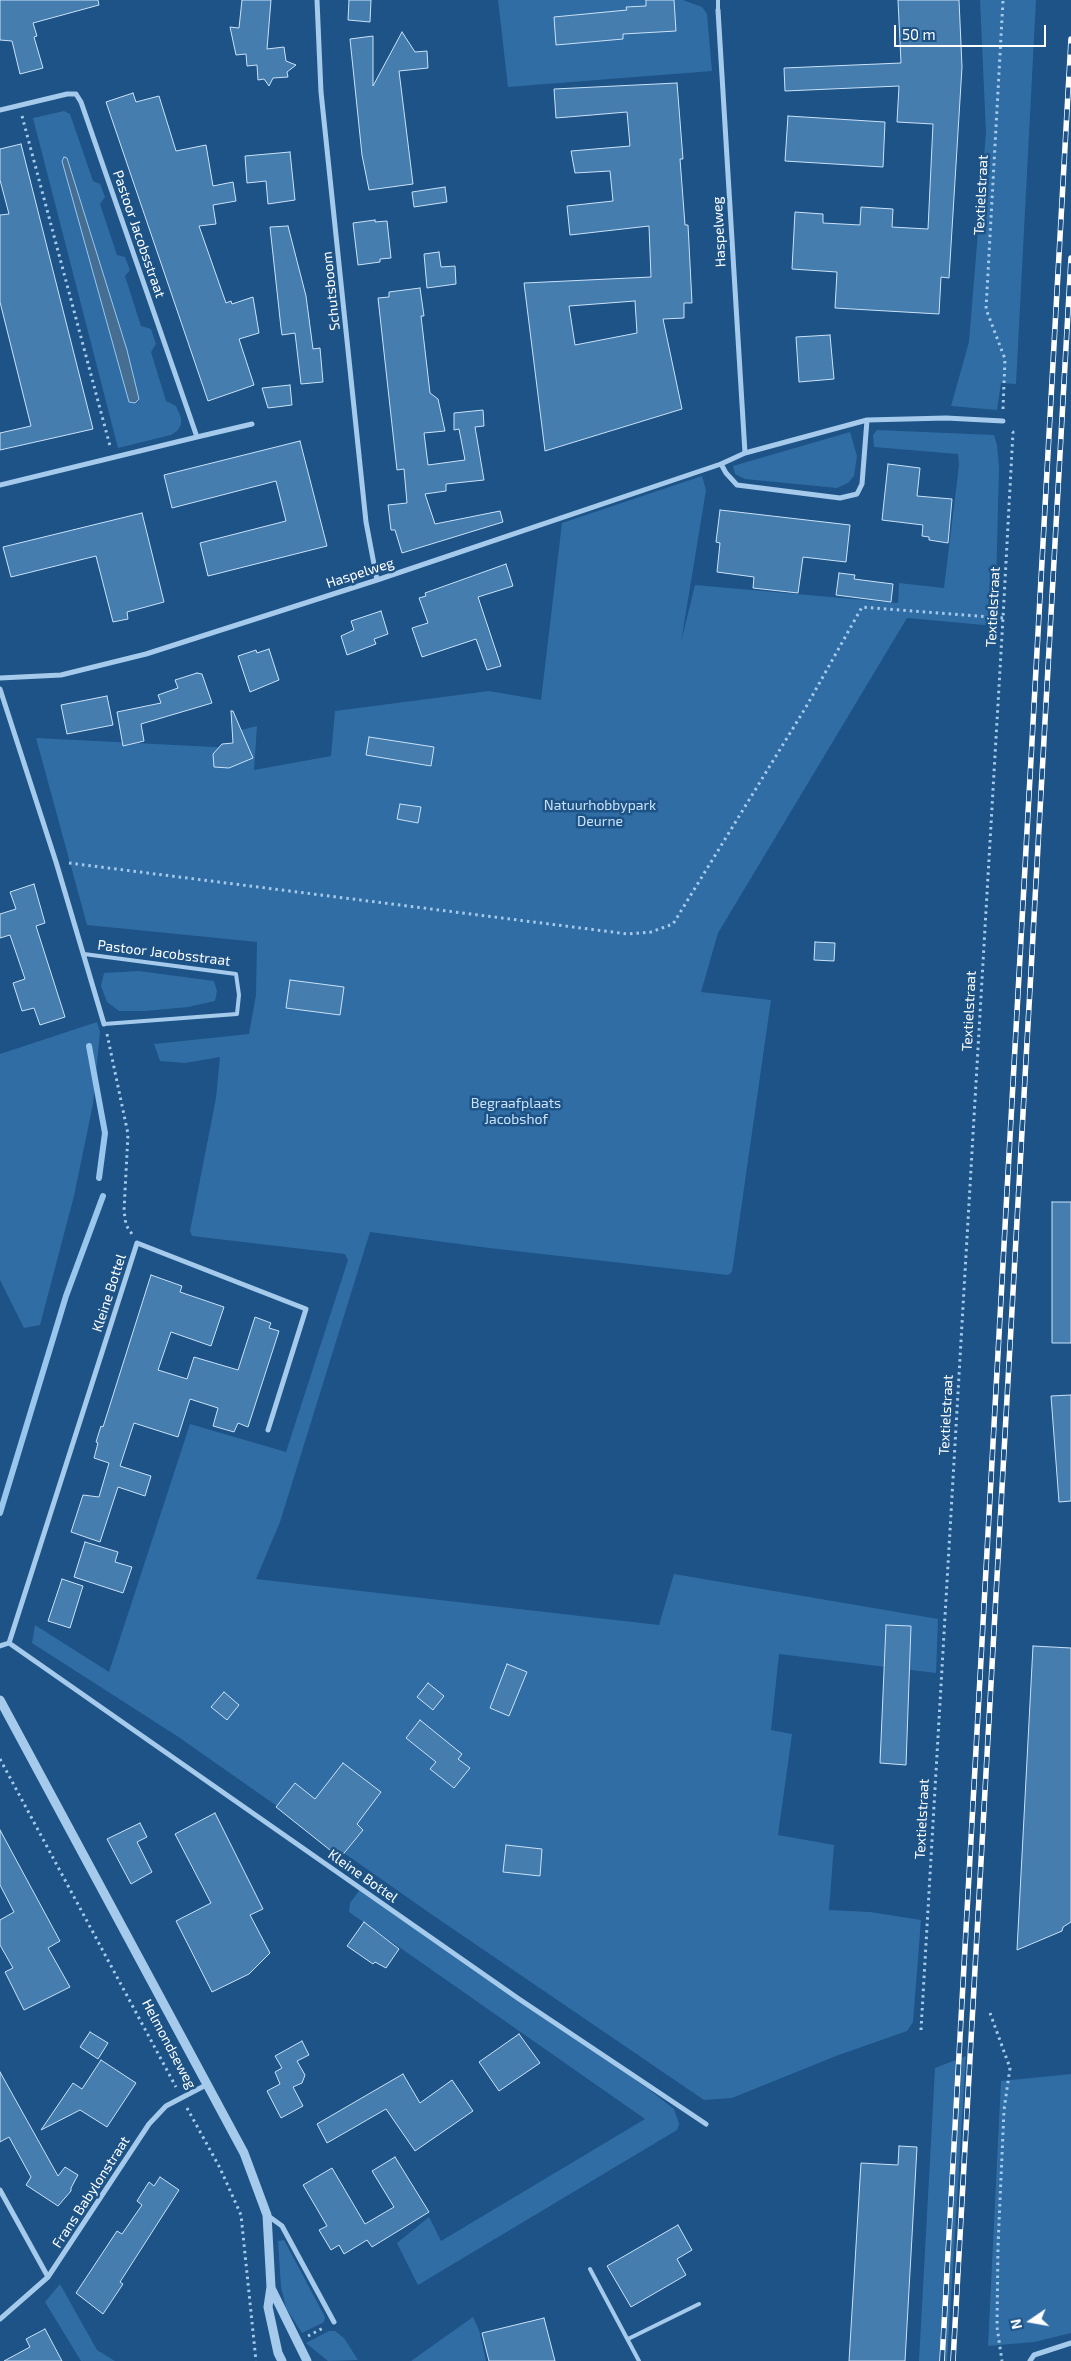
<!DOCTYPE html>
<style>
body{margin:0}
#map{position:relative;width:1071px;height:2361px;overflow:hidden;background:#1d5386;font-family:"Exo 2",sans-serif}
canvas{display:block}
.north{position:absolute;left:1006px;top:2296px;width:50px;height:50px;-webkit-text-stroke:4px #1d5386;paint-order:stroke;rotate:258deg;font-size:14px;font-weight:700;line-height:20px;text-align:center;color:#fff}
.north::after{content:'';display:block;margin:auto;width:18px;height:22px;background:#fff;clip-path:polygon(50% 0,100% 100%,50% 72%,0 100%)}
.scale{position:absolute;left:894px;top:25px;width:152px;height:22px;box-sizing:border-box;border:2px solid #fff;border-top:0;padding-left:6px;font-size:15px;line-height:18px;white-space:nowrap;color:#fff;-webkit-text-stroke:4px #1d5386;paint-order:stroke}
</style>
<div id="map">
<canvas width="1071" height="2361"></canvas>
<div class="north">N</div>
<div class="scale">50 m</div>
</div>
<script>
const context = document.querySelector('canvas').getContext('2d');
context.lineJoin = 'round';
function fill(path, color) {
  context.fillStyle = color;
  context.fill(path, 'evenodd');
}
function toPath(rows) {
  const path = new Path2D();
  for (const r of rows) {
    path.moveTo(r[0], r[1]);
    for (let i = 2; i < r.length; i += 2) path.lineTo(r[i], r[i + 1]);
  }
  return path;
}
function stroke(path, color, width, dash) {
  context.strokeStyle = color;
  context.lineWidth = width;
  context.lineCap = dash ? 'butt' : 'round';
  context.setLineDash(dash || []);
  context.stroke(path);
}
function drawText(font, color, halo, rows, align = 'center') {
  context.font = font + ' "Exo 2",sans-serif';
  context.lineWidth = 5;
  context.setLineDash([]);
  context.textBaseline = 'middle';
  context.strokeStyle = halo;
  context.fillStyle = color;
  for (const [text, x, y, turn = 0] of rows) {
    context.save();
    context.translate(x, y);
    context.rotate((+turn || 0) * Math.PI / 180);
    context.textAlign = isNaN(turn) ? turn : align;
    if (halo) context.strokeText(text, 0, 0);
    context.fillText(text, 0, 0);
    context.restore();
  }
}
const green = toPath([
 [498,0,683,0,702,7,707,14,712,71,508,87],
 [980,0,1036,0,1016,384,1001,383,997,410,951,406,969,342,986,133],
 [64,111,70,114,93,181,100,184,105,197,100,204,117,255,125,257,130,270,125,276,141,326,151,329,156,344,151,352,166,401,176,406,181,418,181,425,177,431,171,435,118,448,33,118],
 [877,430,994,435,997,445,999,467,995,626,907,618,718,933,701,992,771,1000,732,1272,728,1275,489,1248,370,1232,280,1522,256,1579,659,1625,674,1574,938,1619,936,1673,779,1654,771,1730,792,1734,778,1835,834,1845,829,1910,870,1912,921,1920,913,2022,907,2031,836,2056,732,2098,704,2100,431,1914,177,1736,32,1643,35,1625,109,1672,190,1424,286,1452,348,1260,345,1254,192,1236,190,1231,216,1098,220,1057,185,1063,160,1061,154,1044,249,1034,256,995,257,942,87,925,36,738,234,748,237,731,257,726,254,770,331,756,335,711,489,691,541,700,562,523,702,476,706,490,681,642,695,585,898,603,899,583,944,588,959,465,958,454,874,447,873,435],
 [850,432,857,456,854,476,848,483,837,488,745,479,735,474,733,466],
 [139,971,214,981,217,991,215,1001,188,1007,145,1011,119,1011,107,1002,101,986,104,973],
 [97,1022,100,1032,93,1104,74,1196,40,1325,24,1328,0,1280,0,1054],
 [362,1887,647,2088,674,2109,679,2124,677,2130,418,2285,397,2243,429,2217,441,2241,645,2119,349,1912,350,1903],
 [966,2056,947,2361,919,2361,935,2068],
 [1071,2074,1071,2333,1034,2342,988,2346,1001,2081],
 [284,2240,325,2317,324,2322,302,2333,286,2308,281,2287,278,2241],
 [60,2284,97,2350,115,2361,81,2361,45,2302],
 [473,2317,479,2330,486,2361,411,2361],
 [329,2331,335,2331,344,2338,358,2360,328,2361,306,2343]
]);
const water = toPath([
 [64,157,67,158,127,350,139,399,135,403,129,402,62,161,64,157]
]);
const stream = toPath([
 [89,1046,105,1133,99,1178],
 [0,1513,66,1296,103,1196]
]);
const building = toPath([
 [0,0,98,0,99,5,33,23,37,36,34,37,43,68,20,74,12,41,0,40,0,0],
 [242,0,271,0,267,49,284,47,286,61,296,65,287,72,288,77,273,78,269,86,264,79,258,80,257,65,247,66,246,54,236,55,230,27,239,28,242,0],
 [349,0,371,0,370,22,348,20,349,0],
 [646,0,674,0,676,31,623,34,623,39,556,45,554,17,627,10,626,7,646,6,646,0],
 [898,0,959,0,962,67,949,278,941,277,939,314,835,308,837,272,792,269,795,212,823,214,823,223,860,225,861,207,893,209,892,227,928,229,933,124,897,122,899,86,785,91,784,68,901,63,898,0],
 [402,32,415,52,427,51,428,68,399,71,413,184,369,190,362,155,350,39,373,36,373,86,402,32],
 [677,83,683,159,680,159,685,225,688,225,692,303,684,303,684,318,663,319,682,409,545,451,524,283,651,277,649,226,570,235,567,206,613,201,610,171,575,173,571,151,630,146,627,112,556,118,554,89,677,83],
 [635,301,637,333,575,345,569,306,635,301],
 [133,93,136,102,159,96,176,151,206,145,213,186,233,182,236,201,213,205,216,224,199,226,226,303,231,301,232,304,253,297,259,333,239,339,254,385,208,401,106,102,133,93],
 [788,116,885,122,883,167,785,161,788,116],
 [21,144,93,429,0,450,0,433,31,426,0,302,0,215,9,214,0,180,0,149,21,144],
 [290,152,295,200,268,204,266,181,247,183,245,156,290,152],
 [445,187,447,202,414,207,412,192,445,187],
 [375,220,375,222,387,221,391,258,380,259,380,262,358,265,353,223,375,220],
 [288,226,306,296,313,349,320,348,323,382,301,384,295,333,282,335,281,328,270,227,288,226],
 [439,252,441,267,455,266,456,284,427,288,424,254,439,252],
 [420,288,424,316,421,316,430,393,438,399,445,431,424,433,428,465,465,460,459,429,454,430,454,413,483,410,484,426,475,427,484,480,446,484,446,491,425,494,435,524,500,511,503,522,402,553,395,530,391,530,388,505,407,503,404,469,397,470,378,298,389,297,389,292,420,288],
 [830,335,834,379,799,382,796,337,830,335],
 [290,385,292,405,268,408,262,388,290,385],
 [300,441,327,546,208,576,200,543,286,521,276,481,172,508,164,475,300,441],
 [888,464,920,468,917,496,952,499,948,543,929,540,929,537,922,536,923,525,882,520,888,464],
 [720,510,850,525,846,562,803,557,798,593,753,588,754,577,717,572,720,543,716,542,720,510],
 [142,513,164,602,127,612,128,619,113,622,96,556,11,577,3,547,142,513],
 [506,564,513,586,478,597,501,666,487,670,476,639,422,657,412,628,428,623,419,598,426,596,425,593,506,564],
 [839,573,855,575,854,579,893,584,891,602,836,595,839,573],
 [381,611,388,634,374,639,376,644,347,655,341,636,354,630,351,621,381,611],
 [269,649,279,680,250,692,238,656,256,650,257,653,269,649],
 [197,673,202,674,212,703,141,724,144,741,123,746,117,712,161,703,158,695,178,688,175,680,197,673],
 [107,696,113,725,67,734,61,705,107,696],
 [231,711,233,711,253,758,229,768,214,767,213,754,222,744,233,743,231,711],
 [369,737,434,747,431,766,366,755,369,737],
 [400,804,421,807,418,823,397,819,400,804],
 [34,884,45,923,36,926,65,1017,40,1025,34,1008,22,1011,13,983,25,979,10,935,0,938,0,914,16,909,10,892,34,884],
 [815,942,835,943,834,961,814,960,815,942],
 [290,980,344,987,340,1015,286,1008,290,980],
 [1052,1202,1071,1202,1071,1343,1052,1343,1052,1202],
 [151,1275,182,1286,180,1292,224,1307,211,1346,171,1332,158,1370,187,1379,194,1357,238,1370,255,1317,271,1323,269,1328,279,1331,248,1427,238,1423,234,1432,213,1426,218,1408,190,1399,178,1437,134,1423,120,1466,151,1476,145,1496,118,1487,100,1542,71,1532,83,1495,99,1497,109,1463,94,1458,98,1443,96,1442,101,1426,103,1427,151,1275],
 [1071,1395,1071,1501,1059,1502,1051,1396,1071,1395],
 [85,1542,118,1552,115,1562,132,1567,123,1593,74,1577,85,1542],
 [62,1579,83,1586,70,1628,48,1621,62,1579],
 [886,1625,911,1626,906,1765,880,1763,886,1625],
 [1033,1646,1071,1648,1071,1922,1063,1927,1062,1931,1017,1950,1033,1646],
 [507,1664,527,1672,509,1716,490,1708,507,1664],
 [428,1683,444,1696,433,1710,417,1697,428,1683],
 [224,1692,239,1705,227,1720,211,1707,224,1692],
 [420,1720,462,1754,458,1759,470,1768,454,1788,430,1769,436,1762,406,1738,420,1720],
 [343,1763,381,1792,357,1824,363,1830,340,1858,276,1807,295,1783,315,1799,343,1763],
 [215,1813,263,1909,250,1915,270,1953,249,1974,212,1992,176,1921,211,1903,175,1834,215,1813],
 [140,1823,147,1837,137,1842,152,1872,131,1884,107,1839,140,1823],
 [0,1830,60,1941,48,1948,70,1987,24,2010,5,1972,13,1968,0,1945,0,1920,14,1912,0,1885,0,1830],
 [506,1845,542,1849,540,1876,503,1872,506,1845],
 [364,1922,399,1949,386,1968,375,1962,373,1964,347,1946,364,1922],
 [90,2032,108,2043,98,2059,80,2047,90,2032],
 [519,2034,540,2063,499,2091,479,2062,519,2034],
 [302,2041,309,2055,297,2061,305,2075,302,2083,293,2087,303,2106,281,2118,267,2091,280,2084,275,2072,282,2068,275,2056,302,2041],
 [101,2060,136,2083,107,2127,80,2110,41,2130,73,2083,82,2089,101,2060],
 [0,2072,58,2176,65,2167,78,2175,71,2188,71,2191,58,2206,26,2185,31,2177,9,2137,0,2142,0,2072],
 [403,2074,420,2103,452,2080,473,2111,415,2151,386,2109,327,2143,317,2124,403,2074],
 [899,2146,917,2147,905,2361,849,2361,861,2163,898,2165,899,2146],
 [395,2157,429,2212,372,2247,367,2240,344,2254,339,2245,331,2250,319,2230,327,2226,303,2185,332,2168,365,2224,394,2207,372,2171,395,2157],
 [160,2177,179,2190,120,2282,123,2284,103,2314,76,2293,117,2231,122,2234,142,2205,137,2201,149,2182,154,2186,160,2177],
 [678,2225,692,2250,677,2259,686,2275,631,2307,607,2266,678,2225],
 [544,2318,555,2361,489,2361,482,2333,544,2318],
 [45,2329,62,2361,4,2361,30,2347,26,2339,45,2329]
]);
const path = toPath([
 [22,116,110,446],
 [1003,409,1005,359,986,309,1003,0],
 [69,863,628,934,651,932,673,924,806,707,862,607,1003,618],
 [107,1034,128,1134,124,1211,126,1225,132,1234],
 [0,1759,176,2087],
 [990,2013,1010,2068,1004,2110,998,2246,997,2327,1002,2361],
 [921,2030,1003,618,1013,432,1011,430],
 [187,2108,220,2168,241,2215,256,2361],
 [308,2336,325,2327]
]);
const service = toPath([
 [718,0,718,10],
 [84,954,236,974,239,995,237,1014,104,1024],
 [590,2269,639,2361],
 [628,2339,699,2304]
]);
const minor = toPath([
 [317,0,321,92,366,522,377,580],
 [718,10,745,453],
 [0,110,67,94,76,94,81,102,197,437,0,485],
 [197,437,252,424],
 [721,464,726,473,737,485,840,498,857,494,862,484,867,420],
 [0,678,61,675,146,654,377,580,721,464,745,453,867,420,946,418,1003,421],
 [0,689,56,862,104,1024],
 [9,1643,137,1243,306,1309,268,1430],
 [0,1646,9,1643,519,1999,706,2124],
 [0,2190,48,2277],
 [267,2215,282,2226,334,2322],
 [0,2319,48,2277,149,2124,166,2106,206,2085],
 [1030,2361,1034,2355,1071,2343]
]);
const tertiary = toPath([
 [0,1700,244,2153,267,2215,271,2287,268,2307,278,2353,282,2361],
 [271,2288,307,2361]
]);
const rail = toPath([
 [942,2361,1071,39],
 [953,2361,1071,258]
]);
const streetNames = [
 ["Textielstraat",981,195,-87],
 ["Haspelweg",719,232,-93],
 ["Pastoor Jacobsstraat",139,234,71],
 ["Schutsboom",331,291,-96],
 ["Haspelweg",360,573,-18],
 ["Textielstraat",993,607,-87],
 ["Pastoor Jacobsstraat",164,953,7],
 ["Textielstraat",969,1011,-87],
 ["Kleine Bottel",109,1293,-72],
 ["Textielstraat",946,1415,-87],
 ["Textielstraat",922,1819,-87],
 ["Kleine Bottel",363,1876,35],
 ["Helmondseweg",169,2044,62],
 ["Frans Babylonstraat",91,2192,-57]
];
const parkNames = [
 ["Natuurhobbypark",600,805],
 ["Deurne",600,821],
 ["Begraafplaats",516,1103],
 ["Jacobshof",516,1119]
];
fill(green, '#306da4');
fill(water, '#466d92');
stroke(water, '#99c6ed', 1);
stroke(stream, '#99c6ed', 6);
fill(building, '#457daf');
stroke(building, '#cae2f8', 1);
stroke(path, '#a5caeb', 3, [2.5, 4]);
stroke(service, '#a5caeb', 4);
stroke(minor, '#a5caeb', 5);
stroke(tertiary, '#a5caeb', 9);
stroke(rail, '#fff', 5.5);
stroke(rail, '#1d5386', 4, [11]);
drawText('14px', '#fff', '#1d5386', streetNames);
drawText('14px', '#cae2f8', '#1d5386', parkNames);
</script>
